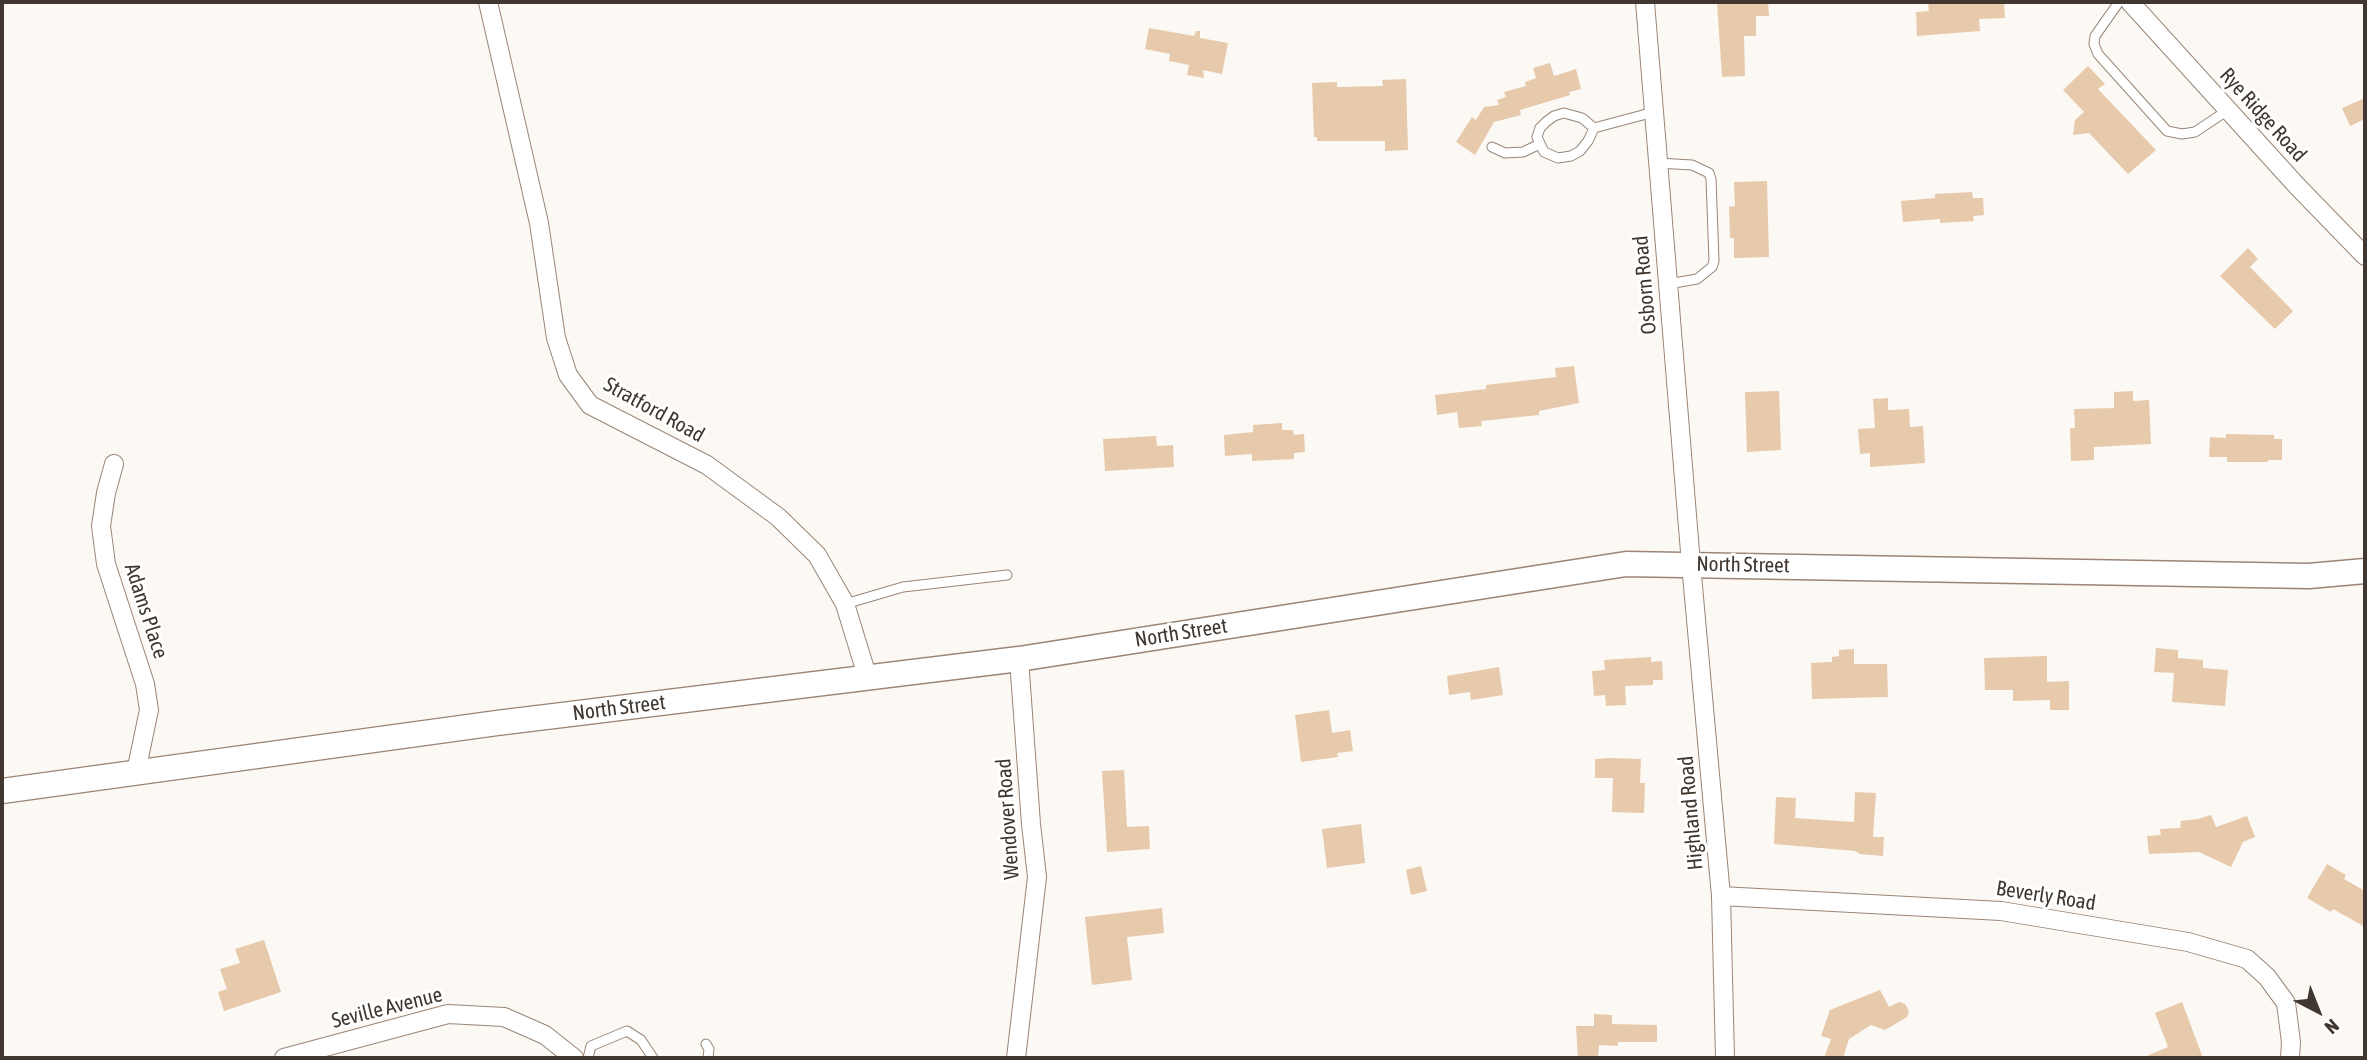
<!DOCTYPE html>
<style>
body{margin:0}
#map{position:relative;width:2367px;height:1060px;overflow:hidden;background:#fcf8f4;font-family:"Asap Condensed",sans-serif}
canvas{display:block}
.frame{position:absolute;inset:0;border:4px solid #403730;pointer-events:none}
.north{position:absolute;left:2283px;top:976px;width:70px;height:70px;-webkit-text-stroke:5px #fff;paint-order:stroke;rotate:138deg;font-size:19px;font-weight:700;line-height:28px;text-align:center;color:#403730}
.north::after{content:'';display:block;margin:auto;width:24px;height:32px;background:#403730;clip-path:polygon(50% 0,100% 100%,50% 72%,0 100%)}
</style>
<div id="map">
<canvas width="2367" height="1060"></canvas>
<div class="frame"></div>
<div class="north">N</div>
</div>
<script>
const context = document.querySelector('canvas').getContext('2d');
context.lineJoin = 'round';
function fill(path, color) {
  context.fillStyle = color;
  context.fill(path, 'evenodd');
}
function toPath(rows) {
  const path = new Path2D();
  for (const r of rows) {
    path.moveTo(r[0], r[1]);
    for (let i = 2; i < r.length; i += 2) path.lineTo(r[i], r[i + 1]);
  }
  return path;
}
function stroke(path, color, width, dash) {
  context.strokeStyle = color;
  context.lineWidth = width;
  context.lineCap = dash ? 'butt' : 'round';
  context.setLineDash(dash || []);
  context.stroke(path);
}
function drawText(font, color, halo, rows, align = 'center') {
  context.font = font + ' "Asap Condensed",sans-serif';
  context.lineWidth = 6;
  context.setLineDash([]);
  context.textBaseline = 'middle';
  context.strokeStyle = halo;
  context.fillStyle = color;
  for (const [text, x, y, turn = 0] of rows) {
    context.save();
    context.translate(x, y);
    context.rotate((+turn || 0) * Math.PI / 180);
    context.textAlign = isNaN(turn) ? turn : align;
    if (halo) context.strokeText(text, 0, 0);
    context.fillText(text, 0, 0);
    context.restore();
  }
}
const building = toPath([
 [1717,2,1768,2,1769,16,1756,16,1756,36,1744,36,1745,76,1722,77],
 [1962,2,2004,2,2005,18,1979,19,1980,31,1917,36,1916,12,1929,11,1928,3],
 [1149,28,1194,36,1196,31,1200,31,1200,38,1228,43,1222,74,1203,70,1204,78,1187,75,1189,65,1169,61,1170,54,1145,49],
 [1550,63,1554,76,1576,69,1581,89,1569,92,1570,95,1520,110,1521,115,1494,122,1475,155,1456,142,1472,117,1476,120,1484,107,1499,105,1497,100,1506,97,1504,92,1526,86,1525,82,1536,78,1533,68],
 [2088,66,2105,84,2098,89,2156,150,2128,174,2089,133,2073,135,2075,120,2084,112,2063,90],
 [1406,79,1408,150,1385,151,1385,141,1317,141,1317,137,1314,137,1312,83,1337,82,1337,87,1383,86,1382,80],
 [2365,98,2365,119,2350,126,2342,108],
 [1767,181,1769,257,1734,258,1734,238,1730,238,1729,207,1735,206,1734,182],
 [1972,192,1973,198,1983,198,1984,215,1973,216,1974,221,1940,223,1940,219,1903,222,1901,201,1935,198,1935,194],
 [2248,248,2258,259,2250,267,2293,311,2275,329,2220,276],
 [1574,366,1579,403,1539,411,1539,415,1481,421,1482,426,1459,428,1457,412,1437,415,1435,395,1486,389,1486,385,1556,377,1555,368],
 [1779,391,1781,450,1747,452,1745,392],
 [2133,391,2133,401,2149,400,2151,444,2094,447,2094,460,2071,461,2070,428,2075,428,2074,409,2114,408,2114,392],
 [1888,398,1888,410,1909,409,1910,427,1923,426,1925,463,1870,467,1870,453,1860,454,1858,429,1875,428,1873,399],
 [1282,423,1282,430,1293,430,1294,435,1304,434,1305,452,1294,453,1294,459,1252,461,1252,454,1225,456,1224,435,1253,432,1253,425],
 [2226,434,2274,435,2274,439,2282,439,2282,460,2268,460,2268,462,2227,462,2227,457,2209,457,2210,437,2226,438],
 [1156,436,1157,446,1173,445,1174,467,1105,471,1103,439],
 [2156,648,2178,650,2178,658,2203,660,2203,668,2228,670,2225,706,2172,702,2174,673,2154,672],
 [1854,649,1854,664,1887,664,1888,697,1812,699,1811,663,1832,662,1832,657,1839,656,1839,650],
 [2047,656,2047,682,2069,681,2069,710,2050,710,2050,700,2013,701,2013,690,1985,690,1984,658],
 [1651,657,1651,662,1662,661,1663,680,1653,680,1653,685,1625,686,1626,705,1606,706,1605,695,1594,696,1592,671,1605,670,1604,660],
 [1499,667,1503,695,1471,700,1470,692,1449,695,1447,676],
 [1329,710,1332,733,1350,730,1353,751,1337,753,1338,757,1301,762,1295,715],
 [1609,758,1641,759,1640,783,1645,783,1644,813,1612,812,1613,778,1595,778,1595,759],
 [1124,770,1127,827,1149,826,1150,849,1107,852,1102,771],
 [1855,792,1876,793,1873,837,1884,837,1883,856,1860,854,1855,851,1774,844,1776,797,1796,798,1795,818,1854,822],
 [2211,815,2216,827,2247,816,2255,837,2243,842,2231,867,2199,852,2149,854,2147,836,2161,835,2160,829,2180,828,2181,821,2198,819],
 [1361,824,1365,863,1327,868,1322,829],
 [2327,864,2346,875,2344,879,2365,891,2365,927,2333,909,2331,912,2307,898],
 [1421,866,1427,891,1411,895,1406,870],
 [1162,908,1164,933,1127,937,1132,980,1092,985,1085,917],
 [264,940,281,992,224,1011,218,992,227,989,220,969,240,963,235,949],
 [1880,990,1889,1007,1899,1002,1905,1004,1909,1011,1907,1017,1885,1030,1871,1025,1849,1039,1843,1058,1824,1058,1831,1039,1821,1036,1830,1010],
 [2182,1002,2203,1058,2142,1058,2168,1047,2155,1013],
 [1594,1014,1612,1015,1612,1024,1657,1025,1657,1042,1618,1042,1618,1046,1599,1045,1598,1058,1578,1058,1576,1026,1594,1026]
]);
const service = toPath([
 [2119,2,2095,36,2094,44,2098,54,2167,131,2182,134,2195,132,2228,110],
 [1594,128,1588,141,1580,151,1571,156,1558,158,1544,152,1537,137,1540,128,1546,122,1554,116,1564,113,1582,118,1594,128,1654,112],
 [1492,147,1505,153,1523,152,1540,144],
 [1658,163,1692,165,1709,173,1711,179,1714,261,1712,267,1697,279,1668,284],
 [845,604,903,587,1007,575],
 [706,1044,709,1049,708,1058],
 [588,1058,591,1046,627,1031,641,1040,653,1058]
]);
const minor = toPath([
 [488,2,539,223,556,338,568,375,590,405,707,465,778,517,817,555,845,604,868,679],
 [1645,2,1691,564,1721,896,1725,1058],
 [2130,2,2297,186,2365,256],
 [114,464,106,493,101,526,106,564,145,684,149,710,136,772],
 [1721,896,2001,911,2188,942,2247,959,2267,977,2286,1003,2291,1042,2290,1058],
 [284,1058,448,1014,504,1017,545,1035,574,1058],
 [1016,1058,1037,877,1031,824,1019,659]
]);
const secondary = toPath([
 [2,791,497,723,1019,659,1626,564,2309,576,2365,571]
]);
const streetNames = [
 ["Rye Ridge Road",2263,115,48],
 ["Osborn Road",1645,285,-95],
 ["Stratford Road",654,410,29],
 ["North Street",1743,565,1],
 ["Adams Place",146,611,72],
 ["North Street",1181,633,-9],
 ["North Street",619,708,-7],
 ["Highland Road",1691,813,-95],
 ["Wendover Road",1008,819,-94],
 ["Beverly Road",2046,896,9],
 ["Seville Avenue",387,1008,-14]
];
fill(building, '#e7caac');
stroke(service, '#9a8576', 11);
stroke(minor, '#9a8576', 20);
stroke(secondary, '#9a8576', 27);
stroke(service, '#fff', 9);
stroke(minor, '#fff', 18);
stroke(secondary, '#fff', 24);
drawText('21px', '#403730', '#fff', streetNames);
</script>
